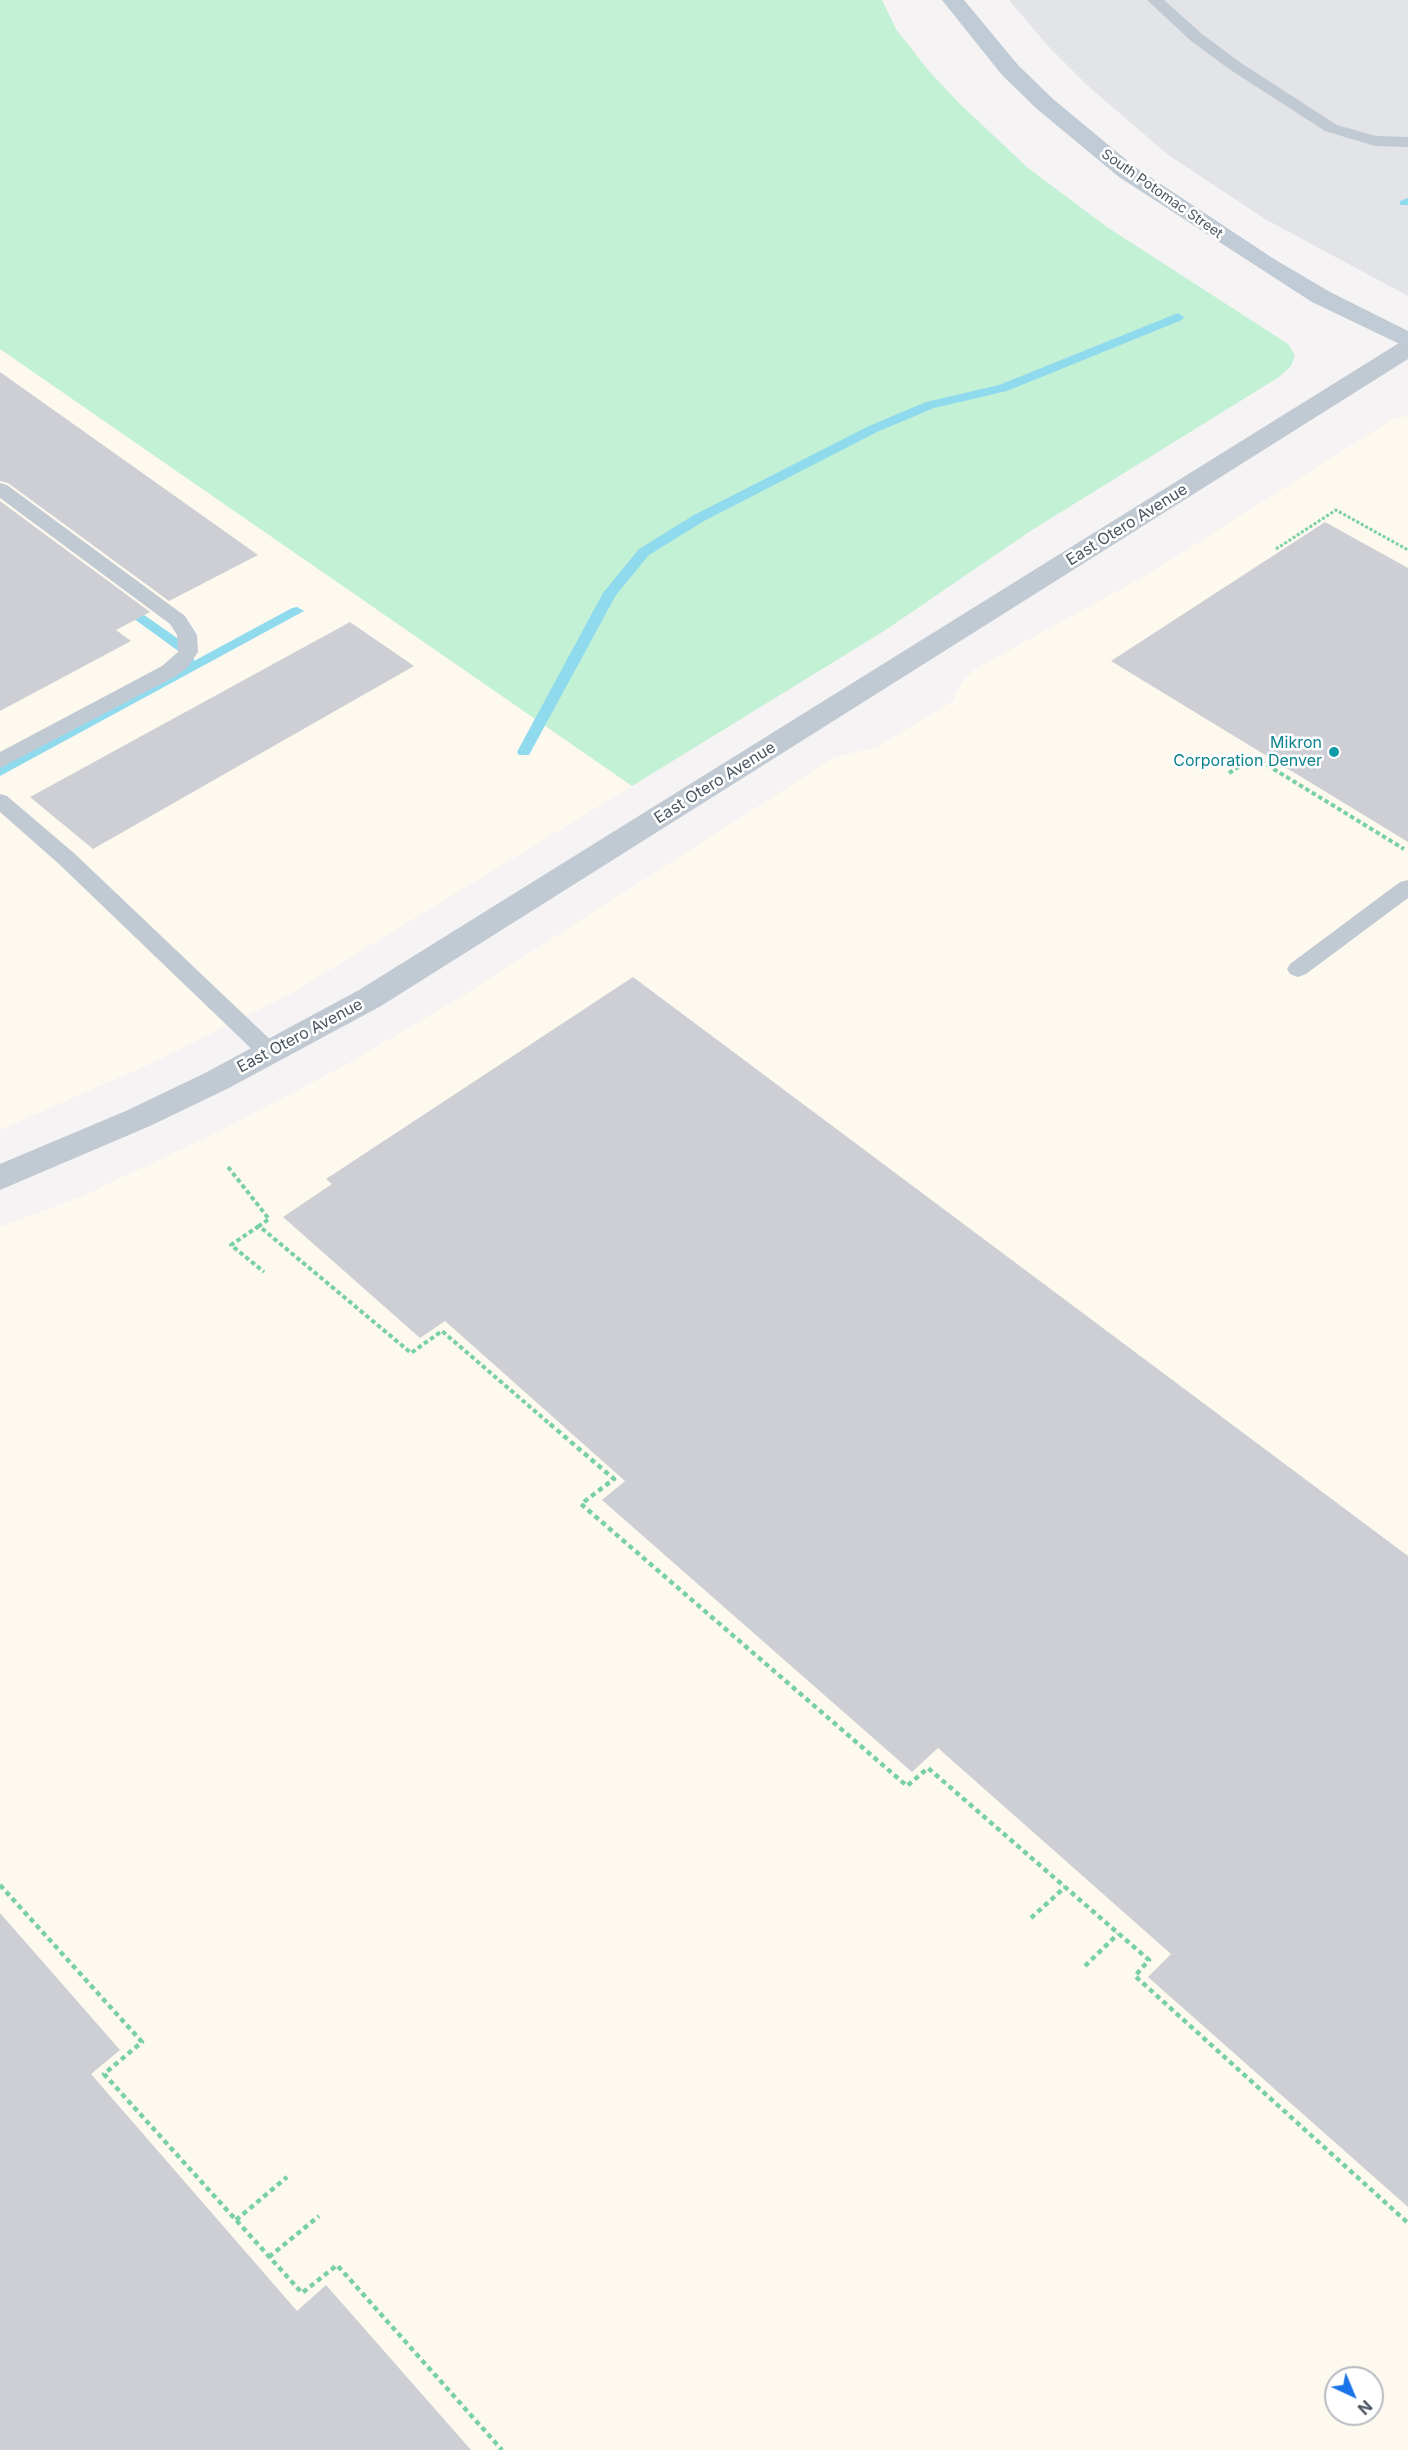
<!DOCTYPE html>
<style>
body{margin:0}
#map{position:relative;width:1408px;height:2450px;overflow:hidden;background:#f5f3f3;font-family:Inter,sans-serif}
canvas{display:block}
.north{position:absolute;left:1324px;top:2366px;width:60px;height:60px;box-sizing:border-box;background:#fff;border:2px solid #b7bbc0;border-radius:50%;rotate:136deg;font-size:16px;font-weight:700;line-height:24px;text-align:center;color:#4a5661}
.north::after{content:'';display:block;margin:auto;width:21px;height:27px;background:#1a73e8;clip-path:polygon(50% 0,100% 100%,50% 72%,0 100%)}
</style>
<div id="map">
<canvas width="1408" height="2450"></canvas>
<div class="north">N</div>
</div>
<script>
const context = document.querySelector('canvas').getContext('2d');
context.lineJoin = 'round';
function fill(path, color) {
  context.fillStyle = color;
  context.fill(path, 'evenodd');
}
function toPath(rows) {
  const path = new Path2D();
  for (const r of rows) {
    path.moveTo(r[0], r[1]);
    for (let i = 2; i < r.length; i += 2) path.lineTo(r[i], r[i + 1]);
  }
  return path;
}
function stroke(path, color, width, dash) {
  context.strokeStyle = color;
  context.lineWidth = width;
  context.lineCap = dash ? 'butt' : 'round';
  context.setLineDash(dash || []);
  context.stroke(path);
}
function drawText(font, color, halo, rows, align = 'center') {
  context.font = font + ' Inter,sans-serif';
  context.lineWidth = 5;
  context.setLineDash([]);
  context.textBaseline = 'middle';
  context.strokeStyle = halo;
  context.fillStyle = color;
  for (const [text, x, y, turn = 0] of rows) {
    context.save();
    context.translate(x, y);
    context.rotate((+turn || 0) * Math.PI / 180);
    context.textAlign = isNaN(turn) ? turn : align;
    if (halo) context.strokeText(text, 0, 0);
    context.fillText(text, 0, 0);
    context.restore();
  }
}
const commercial = toPath([
 [0,349,632,786,290,994,152,1063,0,1130],
 [1408,416,1408,2450,0,2450,0,1227,85,1195,213,1134,344,1066,464,995,835,757,877,747,955,700,955,695,964,680,975,669,1150,573,1393,419],
 [1336,2378,1372,2378,1372,2414,1336,2414]
]);
const airport = toPath([
 [1009,0,1408,0,1408,296,1265,219,1167,154,1087,85,1048,46]
]);
const green = toPath([
 [0,0,882,0,896,29,928,70,960,104,1028,168,1107,227,1288,344,1295,355,1291,366,1279,377,1032,530,884,631,632,786,0,349]
]);
const stream = toPath([
 [1408,198,1408,205,1400,205,1400,201,1408,198],
 [1178,313,1184,317,1182,320,1007,391,934,408,877,432,704,521,649,555,616,595,529,755,519,755,517,752,603,593,639,549,694,515,869,426,926,402,999,385,1178,313],
 [124,601,193,649,194,661,292,608,297,607,304,611,0,776,0,765,186,665,180,661,181,653,119,608,117,605,124,601]
]);
const building = toPath([
 [0,372,258,555,169,601,8,483,0,481],
 [0,501,150,612,116,630,131,641,0,711],
 [1325,522,1408,568,1408,842,1111,661],
 [350,622,414,666,93,849,30,797],
 [633,977,1408,1556,1408,2207,1148,1977,1171,1954,938,1748,912,1772,602,1500,625,1481,445,1321,420,1338,283,1217,332,1184,326,1179],
 [0,1913,120,2050,91,2074,297,2311,326,2285,471,2450,0,2450]
]);
const pathFar2 = toPath([
 [1276,549,1336,510,1408,550]
]);
const pathFar1 = toPath([
 [1229,773,1254,757,1404,849],
 [228,1167,269,1219,259,1226,411,1353,442,1331,551,1425],
 [259,1226,231,1245,264,1272]
]);
const path = toPath([
 [550,1424,614,1479,581,1504,907,1786,928,1768,1149,1960,1135,1976,1408,2223],
 [0,1885,142,2042,104,2074,302,2293,337,2265,502,2450],
 [1031,1918,1065,1887],
 [1085,1966,1118,1934],
 [236,2220,287,2177],
 [269,2257,319,2216]
]);
const service = toPath([
 [1147,0,1164,0,1202,34,1241,63,1337,125,1376,136,1408,137,1408,147,1375,146,1325,131,1229,69,1190,40,1147,0],
 [0,483,7,485,185,616,197,635,198,652,188,667,176,676,0,768,0,752,162,666,178,652,177,635,170,624,0,498,0,483],
 [0,794,7,796,75,854,278,1047,281,1053,278,1059,270,1061,262,1059,59,864,0,812,0,794],
 [1408,880,1408,898,1306,974,1298,977,1290,974,1287,969,1290,964,1400,882,1408,880]
]);
const tertiary = toPath([
 [1408,341,1408,359,381,1006,227,1089,150,1126,0,1190,0,1164,128,1110,205,1073,359,990,1399,343,1408,341]
]);
const secondary = toPath([
 [942,0,964,0,1018,65,1053,99,1135,167,1274,259,1330,292,1408,331,1408,348,1312,302,1119,177,1037,109,1002,75,942,0]
]);
const markers = [
 [1334,752,6,"#0f9aa8"]
];
const farStreetnames = [
 ["South Potomac Street",1162,194,35]
];
const streetNames = [
 ["East Otero Avenue",1127,525,-32],
 ["East Otero Avenue",715,783,-32],
 ["East Otero Avenue",300,1036,-28]
];
const cultureNames = [
 ["Mikron",1322,743],
 ["Corporation Denver",1322,761]
];
fill(commercial, '#fdf9ef');
fill(airport, '#e2e4e7');
fill(green, '#c3f1d5');
fill(stream, '#90daee');
fill(building, '#cdcfd5');
stroke(pathFar2, '#7ad0a6', 3, [3, 2]);
stroke(pathFar1, '#7ad0a6', 4, [4.5, 3]);
stroke(path, '#7ad0a6', 4.5, [5, 4]);
fill(service, '#c1cad2');
fill(tertiary, '#c1cad2');
fill(secondary, '#c1cbd6');
for (const [x, y, r, color] of markers) {
  const dot = new Path2D();
  dot.arc(x, y, r, 0, 2 * Math.PI);
  context.fillStyle = color;
  context.fill(dot);
  stroke(dot, '#fff', 2);
}
drawText('14px', '#4a5661', '#fff', farStreetnames);
drawText('16px', '#4a5661', '#fff', streetNames);
drawText('16px', '#0d838f', '#fff', cultureNames, 'right');
</script>
